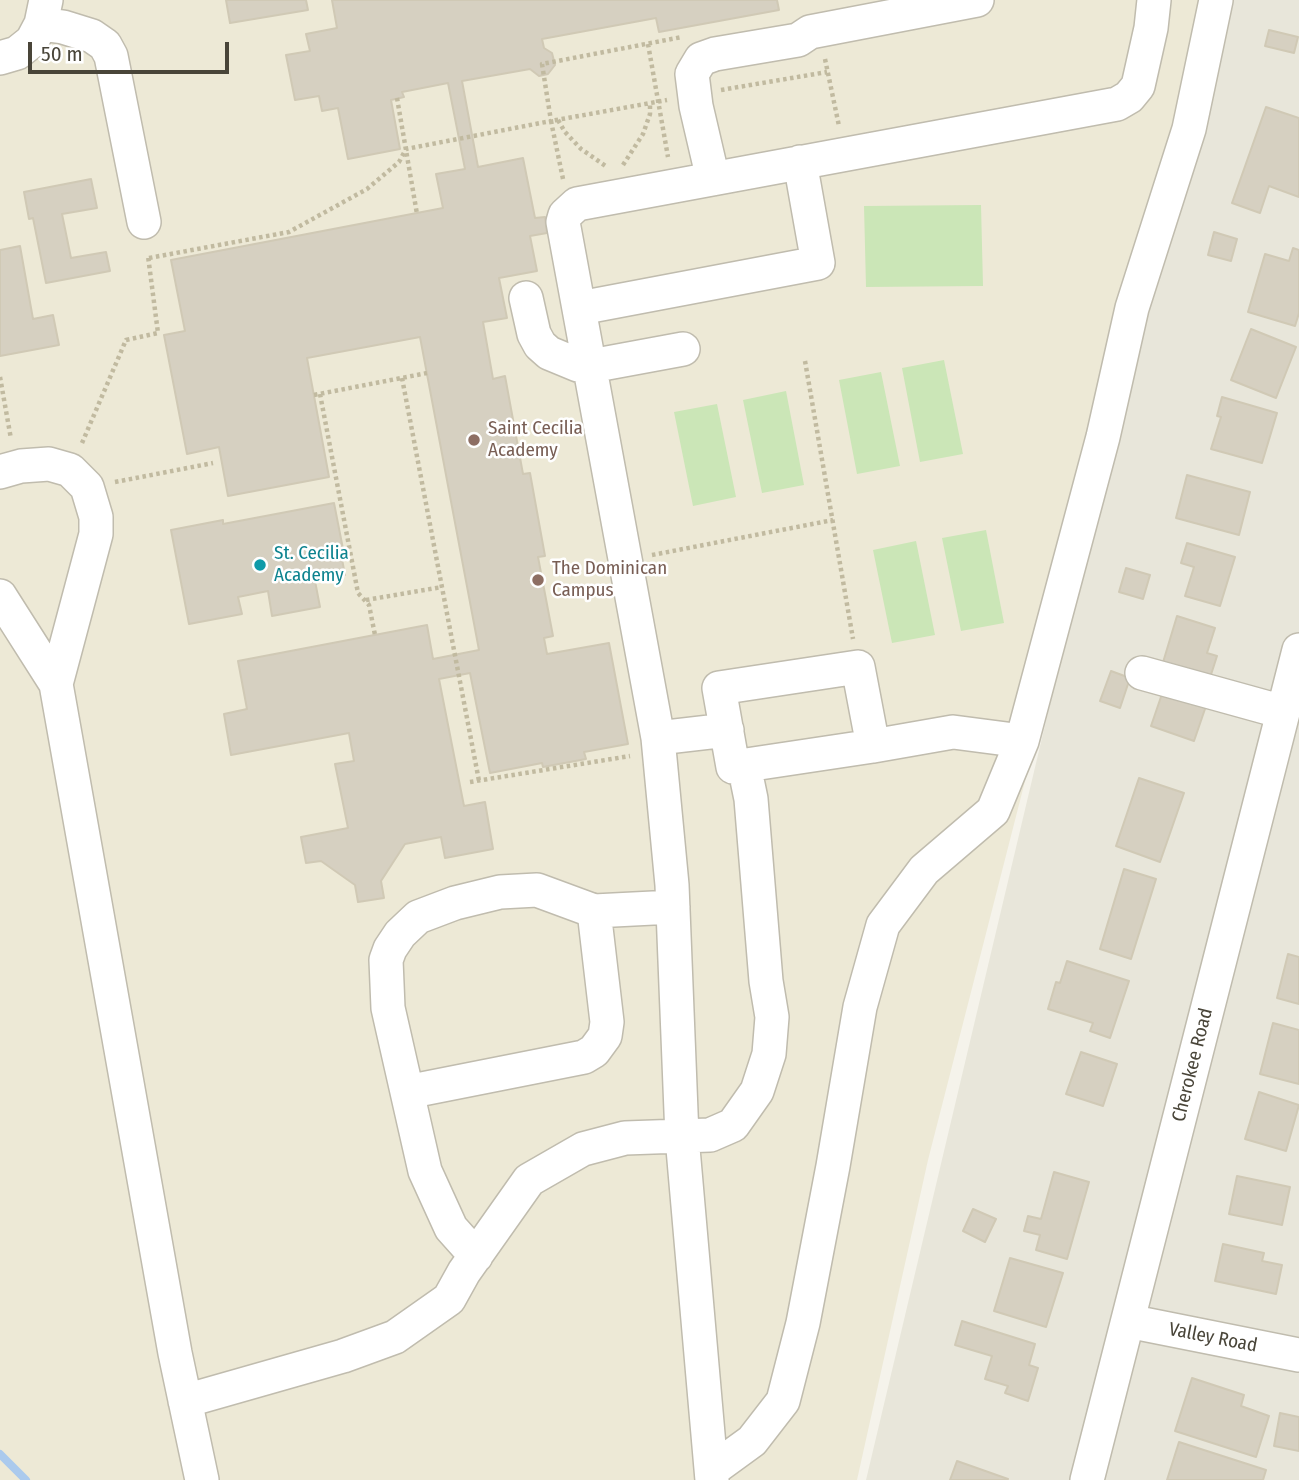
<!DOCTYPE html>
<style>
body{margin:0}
#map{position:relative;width:1299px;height:1480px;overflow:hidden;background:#f5f3eb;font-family:"Fira Sans Condensed",sans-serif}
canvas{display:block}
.scale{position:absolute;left:28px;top:42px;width:201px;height:32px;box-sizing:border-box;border:4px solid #494539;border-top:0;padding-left:9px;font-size:21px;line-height:24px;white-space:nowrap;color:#494539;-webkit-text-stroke:5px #fff;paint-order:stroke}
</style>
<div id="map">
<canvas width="1299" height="1480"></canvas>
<div class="scale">50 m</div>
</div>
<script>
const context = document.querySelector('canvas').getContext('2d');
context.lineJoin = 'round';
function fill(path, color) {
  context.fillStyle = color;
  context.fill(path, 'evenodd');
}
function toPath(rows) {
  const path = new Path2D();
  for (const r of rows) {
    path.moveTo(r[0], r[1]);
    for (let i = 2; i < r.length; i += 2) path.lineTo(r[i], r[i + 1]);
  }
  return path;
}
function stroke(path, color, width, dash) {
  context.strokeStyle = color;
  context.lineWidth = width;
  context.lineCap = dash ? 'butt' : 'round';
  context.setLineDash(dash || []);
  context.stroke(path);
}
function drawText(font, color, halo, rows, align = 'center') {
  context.font = font + ' "Fira Sans Condensed",sans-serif';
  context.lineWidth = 5;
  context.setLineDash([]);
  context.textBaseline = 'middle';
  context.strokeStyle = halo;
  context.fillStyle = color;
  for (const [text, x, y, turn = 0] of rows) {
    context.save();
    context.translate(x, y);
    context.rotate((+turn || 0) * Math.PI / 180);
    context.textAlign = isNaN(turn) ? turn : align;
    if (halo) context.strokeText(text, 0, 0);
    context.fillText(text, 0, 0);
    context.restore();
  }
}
const residential = toPath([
 [1217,0,1299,0,1299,1480,866,1480]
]);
const education = toPath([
 [0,0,1225,0,928,1160,857,1480,0,1480]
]);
const green = toPath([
 [981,205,983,286,866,287,864,206],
 [944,360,963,454,920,462,902,368],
 [881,372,900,466,857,474,839,380],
 [786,391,804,485,762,493,743,400],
 [717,404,736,497,693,506,674,412],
 [986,530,1004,623,961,631,942,538],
 [916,541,935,635,892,643,873,550]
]);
const stream = toPath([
 [0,1454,26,1480]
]);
const building = toPath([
 [226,0,306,0,308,10,230,23,226,0],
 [332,0,777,0,779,10,659,32,656,18,542,39,544,48,552,53,555,65,548,74,539,76,530,69,462,81,478,167,523,158,535,218,545,217,547,233,530,236,537,271,499,278,507,318,483,322,493,379,505,376,523,474,530,473,545,556,538,557,553,636,544,638,547,654,609,643,628,744,584,752,586,759,543,767,542,763,490,773,470,673,439,679,464,806,485,802,493,849,445,858,441,837,405,844,381,881,384,898,358,902,355,885,321,861,306,863,301,837,348,828,335,764,354,761,349,733,231,755,224,714,247,709,238,661,427,625,433,659,479,650,420,337,307,358,329,477,228,496,219,447,187,454,164,335,185,331,171,260,443,208,436,174,465,169,448,83,402,92,404,97,391,100,400,149,348,159,338,108,322,111,319,96,295,100,286,55,310,51,306,34,337,28,332,0],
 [1269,30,1298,37,1294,53,1265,46,1269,30],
 [1266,107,1299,118,1299,197,1269,186,1260,213,1232,203,1266,107],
 [91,179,97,208,62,214,71,258,106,252,110,271,46,283,33,218,29,219,24,192,91,179],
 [1214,232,1237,239,1231,261,1208,255,1214,232],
 [20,246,33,319,53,315,59,345,0,356,0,250,20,246],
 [1293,248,1299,250,1299,313,1295,326,1248,312,1265,254,1289,261,1293,248],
 [1251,329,1296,347,1276,398,1231,380,1251,329],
 [1222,397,1277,413,1262,463,1211,449,1221,417,1217,416,1222,397],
 [1187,475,1250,492,1239,535,1176,518,1187,475],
 [334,503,344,554,341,554,345,575,315,581,320,607,272,616,268,591,238,597,242,614,189,624,171,530,223,520,223,524,334,503],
 [1187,543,1235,557,1220,606,1185,596,1194,567,1181,563,1187,543],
 [1126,568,1150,575,1143,599,1119,592,1126,568],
 [1177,616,1215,628,1207,653,1217,656,1208,684,1161,669,1177,616],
 [1111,671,1130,678,1120,708,1100,701,1111,671],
 [1163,691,1206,706,1194,741,1151,726,1163,691],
 [1139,778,1184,793,1160,862,1116,846,1139,778],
 [1124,869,1156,879,1131,959,1100,949,1124,869],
 [1288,954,1299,957,1299,1004,1277,998,1288,954],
 [1067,961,1129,981,1110,1038,1090,1031,1093,1023,1048,1009,1056,982,1060,983,1067,961],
 [1273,1023,1299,1030,1299,1084,1260,1074,1273,1023],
 [1081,1052,1117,1064,1103,1106,1066,1094,1081,1052],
 [1259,1092,1299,1105,1286,1151,1245,1139,1259,1092],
 [1054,1172,1089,1182,1067,1259,1036,1250,1040,1235,1024,1231,1028,1216,1041,1219,1054,1172],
 [1237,1176,1290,1187,1282,1225,1229,1214,1237,1176],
 [973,1209,996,1219,985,1242,963,1231,973,1209],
 [1223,1244,1264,1253,1262,1261,1282,1265,1276,1294,1215,1281,1223,1244],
 [1010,1258,1063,1273,1046,1327,994,1311,1010,1258],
 [962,1321,1035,1344,1029,1365,1038,1368,1028,1401,1005,1393,1008,1386,985,1379,992,1356,955,1345,962,1321],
 [1192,1378,1244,1395,1241,1406,1269,1416,1256,1457,1175,1431,1192,1378],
 [1280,1413,1299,1417,1299,1451,1274,1446,1280,1413],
 [1179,1442,1266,1470,1263,1480,1167,1480,1179,1442],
 [957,1461,1008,1479,1007,1480,950,1480,957,1461]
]);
const path = toPath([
 [648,44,668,157],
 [825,59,839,126],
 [721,90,827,72],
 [397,98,417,214],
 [558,120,565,132,581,149,607,167],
 [623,165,643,134,650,114,650,103],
 [563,179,551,121,667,100],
 [149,258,289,232,367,189,399,162,406,149,551,121,542,64,682,37],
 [805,361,853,639],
 [0,377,11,439],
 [402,378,479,781],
 [320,394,358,593,369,605,375,635],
 [314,395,427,373],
 [82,443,126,340,158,333,148,256],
 [115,482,213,463],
 [652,555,833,520],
 [366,600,442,587],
 [470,782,630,756]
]);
const minor = toPath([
 [41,24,63,27,92,36,105,45,111,56,144,222],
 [0,58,17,53,32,41,41,24,46,0],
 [713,179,696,106,692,74,701,59,715,54,798,40,810,32,977,0],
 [526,298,534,334,540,345,549,353,578,365,591,366,683,349],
 [580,308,818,263,800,162],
 [0,472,21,466,49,464,70,470,87,487,96,517,96,534,56,684],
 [0,596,56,684,175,1353,202,1480],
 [1142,673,1283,712],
 [658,738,727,730],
 [873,746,858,667,719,688,733,767,873,746,953,732,1022,741],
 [407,1092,584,1057,594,1051,605,1036,607,1022,594,911],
 [476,1256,451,1228,425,1171,388,1008,386,960,390,949,400,934,418,917,455,903,500,892,537,890,594,911,673,907],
 [1128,1321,1299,1355],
 [185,1401,343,1356,395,1337,449,1299,464,1272,529,1180,583,1149,625,1138,710,1135,733,1125,757,1091,769,1054,772,1017,766,981,751,799,744,765],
 [712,1470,752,1441,783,1401,803,1323,833,1166,860,1007,883,925,924,870,993,811,1022,741,1103,437,1132,308,1189,129,1216,0],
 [712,1480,682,1137,672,885,658,738,563,222,565,215,577,204,1117,104,1129,97,1138,86,1151,28,1154,0],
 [1087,1480,1299,650]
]);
const markers = [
 [474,440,7,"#8d6e63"],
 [260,565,7,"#0f9aa8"],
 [538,580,7,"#8d6e63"]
];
const educationNames = [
 ["Saint Cecilia",488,429],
 ["Academy",488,451],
 ["The Dominican",552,569],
 ["Campus",552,591]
];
const cultureNames = [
 ["St. Cecilia",274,554],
 ["Academy",274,576]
];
const streetNames = [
 ["Cherokee Road",1193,1065,-76],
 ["Valley Road",1213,1338,11]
];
fill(residential, '#e8e6da');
fill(education, '#ede9d6');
fill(green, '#cbe6b7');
stroke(stream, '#abcaed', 8);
fill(building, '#d6d0c1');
stroke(building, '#d0c9b5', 2);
stroke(minor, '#c0bcae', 36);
stroke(path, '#c1baa0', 4.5, [3.5, 3.5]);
stroke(minor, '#fff', 33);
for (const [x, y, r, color] of markers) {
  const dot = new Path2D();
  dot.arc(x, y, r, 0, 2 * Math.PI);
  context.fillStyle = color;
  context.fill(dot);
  stroke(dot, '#fff', 2.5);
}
drawText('19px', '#785e54', '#fff', educationNames, 'left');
drawText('19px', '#0d838f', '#fff', cultureNames, 'left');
drawText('19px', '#494539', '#fff', streetNames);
</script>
